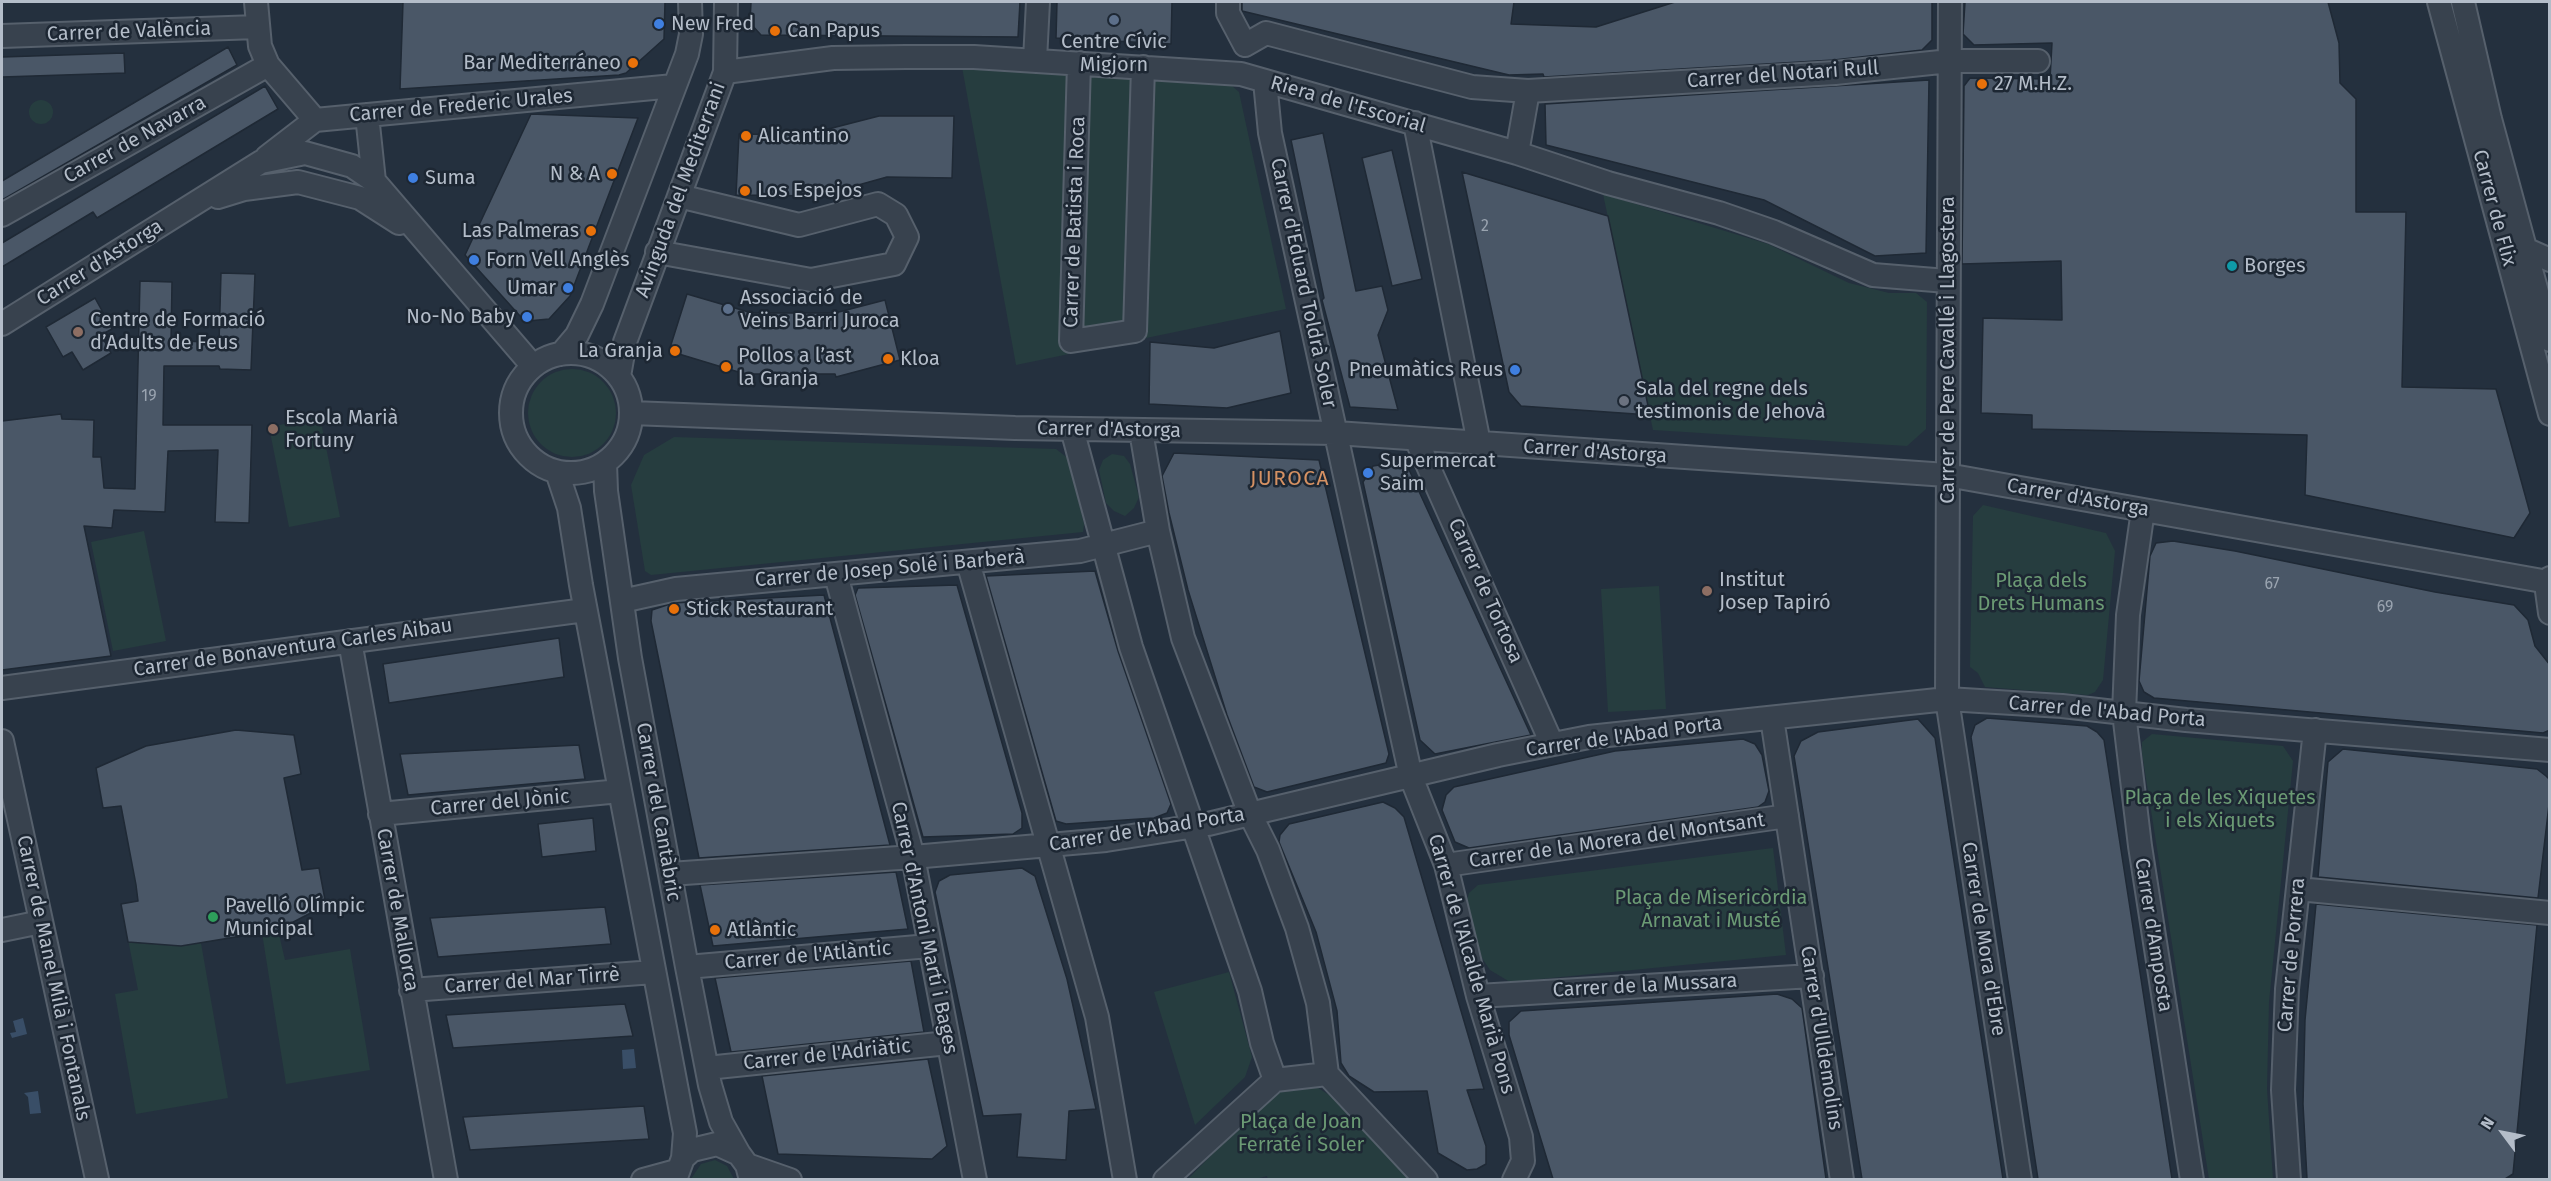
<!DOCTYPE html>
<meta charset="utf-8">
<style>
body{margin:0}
#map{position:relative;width:2551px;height:1181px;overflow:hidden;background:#24303e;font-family:"Fira Sans",sans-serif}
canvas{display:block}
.frame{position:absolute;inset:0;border:3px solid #b4bdc9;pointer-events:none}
.north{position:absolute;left:2473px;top:1103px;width:60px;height:60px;-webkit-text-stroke:4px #1d2733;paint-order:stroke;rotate:302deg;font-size:16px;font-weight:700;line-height:24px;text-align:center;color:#b4bdc9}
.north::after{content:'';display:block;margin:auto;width:21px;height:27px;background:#b4bdc9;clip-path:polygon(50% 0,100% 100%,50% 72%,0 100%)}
</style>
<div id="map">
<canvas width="2551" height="1181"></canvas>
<div class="frame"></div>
<div class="north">N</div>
</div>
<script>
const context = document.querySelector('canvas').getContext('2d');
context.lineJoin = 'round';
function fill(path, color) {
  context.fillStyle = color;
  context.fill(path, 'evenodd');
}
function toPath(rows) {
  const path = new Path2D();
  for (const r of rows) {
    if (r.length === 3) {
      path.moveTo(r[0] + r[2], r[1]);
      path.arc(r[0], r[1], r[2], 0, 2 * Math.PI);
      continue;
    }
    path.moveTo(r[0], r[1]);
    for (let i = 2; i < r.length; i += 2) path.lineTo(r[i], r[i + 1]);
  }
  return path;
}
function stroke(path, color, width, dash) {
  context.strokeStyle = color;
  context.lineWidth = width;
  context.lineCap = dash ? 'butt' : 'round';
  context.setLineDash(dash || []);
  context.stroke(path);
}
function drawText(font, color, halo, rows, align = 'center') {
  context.font = font + ' "Fira Sans",sans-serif';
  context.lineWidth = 5;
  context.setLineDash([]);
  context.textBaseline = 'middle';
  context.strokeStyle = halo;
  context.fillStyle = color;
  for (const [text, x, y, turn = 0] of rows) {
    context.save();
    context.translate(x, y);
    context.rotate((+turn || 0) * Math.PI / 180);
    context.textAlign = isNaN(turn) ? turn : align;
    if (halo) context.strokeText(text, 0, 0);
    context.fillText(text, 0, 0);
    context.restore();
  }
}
const green = toPath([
 [962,67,1231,85,1239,92,1286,309,1016,365],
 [41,112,12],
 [1603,194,1768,244,1849,283,1889,293,1916,293,1927,302,1926,429,1907,446,1653,430],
 [572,413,44],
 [320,417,340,517,289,527,269,427],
 [674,437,1056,449,1069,459,1084,524,1083,532,651,575,645,571,631,485,644,455],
 [1112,454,1124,456,1130,464,1139,497,1134,508,1125,516,1114,511,1106,503,1099,470,1103,460],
 [1983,505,2106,533,2115,551,2103,680,2095,692,2088,695,1985,687,1978,673,1970,667,1973,516],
 [144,531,166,641,113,651,91,542],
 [1659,586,1666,709,1608,712,1601,589],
 [236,730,294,735,301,774,284,779,302,870,319,868,326,905,278,930,285,960,350,949,370,1070,286,1084,262,933,201,943,228,1098,136,1114,115,994,138,990,121,904,138,901,121,806,103,808,96,768,146,746],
 [2152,734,2283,746,2293,761,2269,1002,2267,1089,2273,1179,2209,1179,2142,753,2142,742],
 [1773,848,1786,955,1510,982,1490,970,1482,958,1466,904,1469,893,1478,885],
 [1229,972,1252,1057,1245,1077,1195,1125,1154,992],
 [1315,1086,1337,1100,1414,1179,1268,1180,1267,1176,1252,1180,1187,1180,1257,1109,1285,1087],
 [715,1160,727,1166,734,1179,691,1179,701,1164]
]);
const water = toPath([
 [23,1018,27,1034,12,1038,10,1033,16,1032,13,1021],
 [634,1049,636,1068,623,1069,622,1050],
 [38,1091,41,1113,30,1114,28,1097,24,1093]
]);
const building = toPath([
 [403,2,665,2,664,39,626,73,619,75,400,89,403,2],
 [751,2,1020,2,1018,37,761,35,750,23,751,2],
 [1057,2,1172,2,1171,44,1056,38,1057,2],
 [1242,2,1514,2,1511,24,1596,27,1675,2,1932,2,1932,40,1922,50,1834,60,1544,77,1543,74,1509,75,1242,11,1242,2],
 [1965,2,2328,2,2339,43,2340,83,2356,99,2356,212,2406,212,2402,387,2496,389,2530,513,2514,538,2305,495,2307,435,2032,429,2032,415,1981,413,1983,318,2062,320,2061,261,1962,264,1964,86,1970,78,2050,79,2052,43,1974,45,1963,34,1965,2],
 [228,47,237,65,2,200,2,181,228,47],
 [124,53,125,73,2,77,2,57,124,53],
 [1929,80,1926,253,1875,256,1764,200,1546,145,1545,104,1929,80],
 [265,86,278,109,97,218,93,212,2,267,2,243,265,86],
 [531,114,638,118,570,296,549,319,528,321,520,316,465,255,531,114],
 [879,116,954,116,952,178,887,177,819,196,736,195,739,134,805,135,879,116],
 [1323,133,1356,291,1382,286,1388,310,1378,335,1398,410,1350,407,1322,300,1324,298,1291,140,1323,133],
 [1392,150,1422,279,1392,286,1362,158,1392,150],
 [1462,172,1608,216,1650,415,1521,406,1509,392,1462,172],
 [221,273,255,274,251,370,220,369,219,366,164,366,163,425,252,425,249,523,215,522,218,450,168,451,165,512,114,510,112,528,84,526,111,656,2,670,2,421,61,414,62,419,94,420,93,457,101,457,104,488,135,489,140,281,172,282,171,341,219,342,221,273],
 [687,294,752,313,835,313,885,300,900,360,836,377,835,374,745,374,669,351,687,294],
 [95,298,112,329,101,335,111,353,83,370,72,352,63,357,46,327,95,298],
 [1280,331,1291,393,1227,408,1149,404,1150,342,1214,348,1280,331],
 [1174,453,1319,460,1389,754,1386,763,1267,792,1254,787,1227,715,1188,590,1169,513,1162,476,1174,453],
 [1405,461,1531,735,1435,754,1420,740,1363,482,1373,466,1405,461],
 [2173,541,2235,551,2435,592,2514,605,2528,620,2535,646,2550,665,2550,730,2543,733,2154,698,2144,692,2139,681,2150,556,2156,543,2173,541],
 [1095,571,1118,651,1171,804,1167,813,1154,818,1066,824,1056,821,986,576,1095,571],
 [957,585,1022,813,1022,828,1013,834,923,837,855,595,858,588,957,585],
 [824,595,890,845,699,858,651,621,652,610,673,603,824,595],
 [559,638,564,677,389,703,383,664,559,638],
 [1987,718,2087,726,2097,732,2104,740,2172,1179,2038,1179,1971,737,1975,725,1987,718],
 [1918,719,1935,738,2003,1179,1862,1179,1794,756,1801,741,1818,732,1918,719],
 [236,730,294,735,301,774,284,778,302,870,319,868,326,905,278,930,181,946,128,942,121,904,138,901,136,885,121,806,103,808,96,768,146,746,236,730],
 [1743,739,1755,744,1762,755,1769,791,1765,802,1758,807,1469,848,1455,842,1442,810,1446,795,1454,787,1615,751,1743,739],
 [579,745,585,779,408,795,400,754,579,745],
 [2343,749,2537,769,2546,776,2550,780,2550,796,2538,898,2318,877,2328,762,2343,749],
 [1383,802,1395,808,1404,817,1484,1089,1467,1090,1486,1146,1486,1164,1477,1169,1467,1170,1438,1153,1427,1091,1374,1092,1349,1076,1341,1063,1337,1011,1316,932,1279,842,1280,835,1289,824,1383,802],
 [593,818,596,851,542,857,538,824,593,818],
 [1022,868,1035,876,1067,979,1096,1109,1069,1111,1066,1160,1017,1157,1021,1114,983,1116,935,892,939,881,950,875,1022,868],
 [896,872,908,929,713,946,700,885,896,872],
 [2316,904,2537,925,2513,1174,2505,1179,2307,1179,2303,1104,2305,1020,2316,904],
 [605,907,611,944,438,957,430,918,605,907],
 [911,961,924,1032,731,1052,715,978,911,961],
 [1777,994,1792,999,1802,1008,1826,1179,1553,1179,1509,1035,1509,1022,1521,1011,1777,994],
 [625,1004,633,1036,453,1048,446,1015,625,1004],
 [928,1059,947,1146,932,1159,778,1154,762,1076,928,1059],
 [644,1106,649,1139,470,1150,463,1117,644,1106]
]);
const minor = toPath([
 [256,2,260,46,268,65,315,120],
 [1228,2,1228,13,1245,45],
 [1950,2,1947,699,2020,1180],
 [2439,2,2550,414],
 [2463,2,2490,119,2550,340],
 [2,36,257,27],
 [1245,45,1266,33,1472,87,1528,91,1835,73,1950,61,2038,61],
 [1035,60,1038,2],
 [1079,63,1071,341,1135,331,1143,67],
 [725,72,833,58,906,57,974,57,1241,74,1517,153,1608,183,1719,213,1774,232,1873,275,1947,281],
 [1265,81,1270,133,1411,777,1446,865,1478,996,1521,1137,1523,1161,1514,1180],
 [367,115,374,181],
 [1415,123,1479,443],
 [1517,153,1528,91],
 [267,157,315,120,674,86],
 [218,197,244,189,298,182,360,198,399,223],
 [2,215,268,65],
 [2525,249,2550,260],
 [657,252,811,280,894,264,907,237,896,215,878,204,799,225,679,196],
 [2,324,261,162,305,153,352,166,374,181,532,365],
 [571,413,60],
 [561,354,577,335,592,304,687,54,691,34,690,2],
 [619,376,625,342,725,72,726,2],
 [632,413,1015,428,1336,433,1947,475,2548,582],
 [1072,429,1131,647,1250,991,1262,1043,1275,1080],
 [1141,431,1158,531,1183,638,1250,814,1268,850,1297,928,1318,1003,1327,1074],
 [1416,439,1552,744],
 [605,463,606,491,630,658,687,967,710,1085,721,1122,739,1154],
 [557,472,569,508,581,585,685,1133,683,1158],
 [2143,510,2128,615,2124,713,2140,846,2192,1180],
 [968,562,1097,1017,1125,1180],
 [836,575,913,857,975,1180],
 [2550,578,2547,591,2550,613],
 [622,601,676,589,1080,551,1158,531],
 [350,641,446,1180],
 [2,688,585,610],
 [1772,718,1842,1180],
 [2,741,97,1179],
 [380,814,620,791],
 [1446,865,1787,816],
 [670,874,913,857,1106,840,1208,824,1498,755,1589,737,1947,699,2062,706,2186,720,2550,750],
 [2298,889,2550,913],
 [2,930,41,922],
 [687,967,929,946],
 [411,990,654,972],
 [1478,996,1812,976],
 [707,1068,948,1043],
 [747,1165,790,1180],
 [643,1180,676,1171],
 [675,1180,683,1158,692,1150,717,1144,739,1154,747,1165,751,1180],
 [1165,1180,1275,1080,1327,1074,1426,1180],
 [2289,1180,2283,1090,2287,989,2315,730]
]);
const markers = [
 [1114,20,6,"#5c6f8a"],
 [659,24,6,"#3f7fe0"],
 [775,31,6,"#e8710a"],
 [633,63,6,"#e8710a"],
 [1982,84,6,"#e8710a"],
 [746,136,6,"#e8710a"],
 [612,174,6,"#e8710a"],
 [413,178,6,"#3f7fe0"],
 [745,191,6,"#e8710a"],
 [591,231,6,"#e8710a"],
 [474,260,6,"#3f7fe0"],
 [2232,266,6,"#0f9aa8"],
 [568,288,6,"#3f7fe0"],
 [728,309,6,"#5c6f8a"],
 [527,317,6,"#3f7fe0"],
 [78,332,6,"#8d6e63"],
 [675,351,6,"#e8710a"],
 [888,359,6,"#e8710a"],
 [726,367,6,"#e8710a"],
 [1515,370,6,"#3f7fe0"],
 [1624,401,6,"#6b7280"],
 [273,429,6,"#8d6e63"],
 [1368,473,6,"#3f7fe0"],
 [1707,591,6,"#8d6e63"],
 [674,609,6,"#e8710a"],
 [213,917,6,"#2e9e5b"],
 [715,930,6,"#e8710a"]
];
const numberNames = [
 ["2",1485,227],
 ["19",149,397],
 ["67",2272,585],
 ["69",2385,608]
];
const poiNames = [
 ["New Fred",671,24],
 ["Can Papus",787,31],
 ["Centre Cívic",1114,42,"center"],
 ["Migjorn",1114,65,"center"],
 ["Bar Mediterráneo",621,63,"right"],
 ["27 M.H.Z.",1994,84],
 ["Alicantino",758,136],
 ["N & A",600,174,"right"],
 ["Suma",425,178],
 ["Los Espejos",757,191],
 ["Las Palmeras",579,231,"right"],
 ["Forn Vell Anglès",486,260],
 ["Borges",2244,266],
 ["Umar",556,288,"right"],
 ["Associació de",740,298],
 ["Veïns Barri Juroca",740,321],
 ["No-No Baby",515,317,"right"],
 ["Centre de Formació",90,320],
 ["d’Adults de Feus",90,343],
 ["La Granja",663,351,"right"],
 ["Pollos a l’ast",738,356],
 ["la Granja",738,379],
 ["Kloa",900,359],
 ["Pneumàtics Reus",1503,370,"right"],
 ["Sala del regne dels",1636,389],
 ["testimonis de Jehovà",1636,412],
 ["Escola Marià",285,418],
 ["Fortuny",285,441],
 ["Supermercat",1380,461],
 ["Saim",1380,484],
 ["Institut",1719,580],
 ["Josep Tapiró",1719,603],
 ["Stick Restaurant",686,609],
 ["Pavelló Olímpic",225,906],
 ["Municipal",225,929],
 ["Atlàntic",727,930]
];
const streetNames = [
 ["Carrer de València",129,32,-2],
 ["Carrer del Notari Rull",1783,75,-4],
 ["Riera de l'Escorial",1348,105,16],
 ["Carrer de Frederic Urales",461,106,-5],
 ["Carrer de Navarra",135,140,-29],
 ["Avinguda del Mediterrani",681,190,-70],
 ["Carrer de Flix",2494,208,75],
 ["Carrer de Batista i Roca",1075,222,-88],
 ["Carrer d'Astorga",100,263,-32],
 ["Carrer d'Eduard Toldrà Soler",1303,283,78],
 ["Carrer de Pere Cavallé i Llagostera",1948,350,-90],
 ["Carrer d'Astorga",1109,430,1],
 ["Carrer d'Astorga",1595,452,4],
 ["Carrer d'Astorga",2078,498,10],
 ["Carrer de Josep Solé i Barberà",890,569,-5],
 ["Carrer de Tortosa",1485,591,66],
 ["Carrer de Bonaventura Carles Aibau",293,648,-8],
 ["Carrer de l'Abad Porta",2107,712,5],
 ["Carrer de l'Abad Porta",1624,737,-8],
 ["Carrer del Jònic",500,803,-5],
 ["Carrer del Cantàbric",658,812,80],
 ["Carrer de l'Abad Porta",1147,830,-9],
 ["Carrer de la Morera del Montsant",1617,841,-8],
 ["Carrer de Mallorca",397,910,80],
 ["Carrer d'Antoni Martí i Bages",924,928,78],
 ["Carrer d'Amposta",2153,935,81],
 ["Carrer de Mora d'Ebre",1983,939,81],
 ["Carrer de Porrera",2292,955,-85],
 ["Carrer de l'Atlàntic",808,956,-5],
 ["Carrer de l'Alcalde Marià Pons",1471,964,74],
 ["Carrer de Manel Milà i Fontanals",53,978,78],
 ["Carrer del Mar Tirrè",532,981,-4],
 ["Carrer de la Mussara",1645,986,-3],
 ["Carrer d'Ulldemolins",1821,1038,81],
 ["Carrer de l'Adriàtic",827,1055,-6]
];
const parkNames = [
 ["Plaça dels",2041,581],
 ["Drets Humans",2041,604],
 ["Plaça de les Xiquetes",2220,798],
 ["i els Xiquets",2220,821],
 ["Plaça de Misericòrdia",1711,898],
 ["Arnavat i Musté",1711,921],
 ["Plaça de Joan",1301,1122],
 ["Ferraté i Soler",1301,1145]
];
const neighbourhoodNames = [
 ["JUROCA",1290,479]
];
fill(green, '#263d3f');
fill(water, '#394e67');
fill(building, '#4a5767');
stroke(building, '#1f2935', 1.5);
stroke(minor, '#56606c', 26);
stroke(minor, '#38424e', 22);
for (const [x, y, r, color] of markers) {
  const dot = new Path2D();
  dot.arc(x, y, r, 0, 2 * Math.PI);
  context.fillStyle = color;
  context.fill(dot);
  stroke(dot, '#1d2733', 2);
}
drawText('16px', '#9aa4b0', null, numberNames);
drawText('20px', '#b4bdc9', '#1d2733', poiNames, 'left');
drawText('20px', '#b4bdc9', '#1d2733', streetNames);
drawText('20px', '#6b9a74', '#1d2733', parkNames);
context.letterSpacing = '1.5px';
drawText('21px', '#d59163', '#1d2733', neighbourhoodNames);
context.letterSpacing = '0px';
</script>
